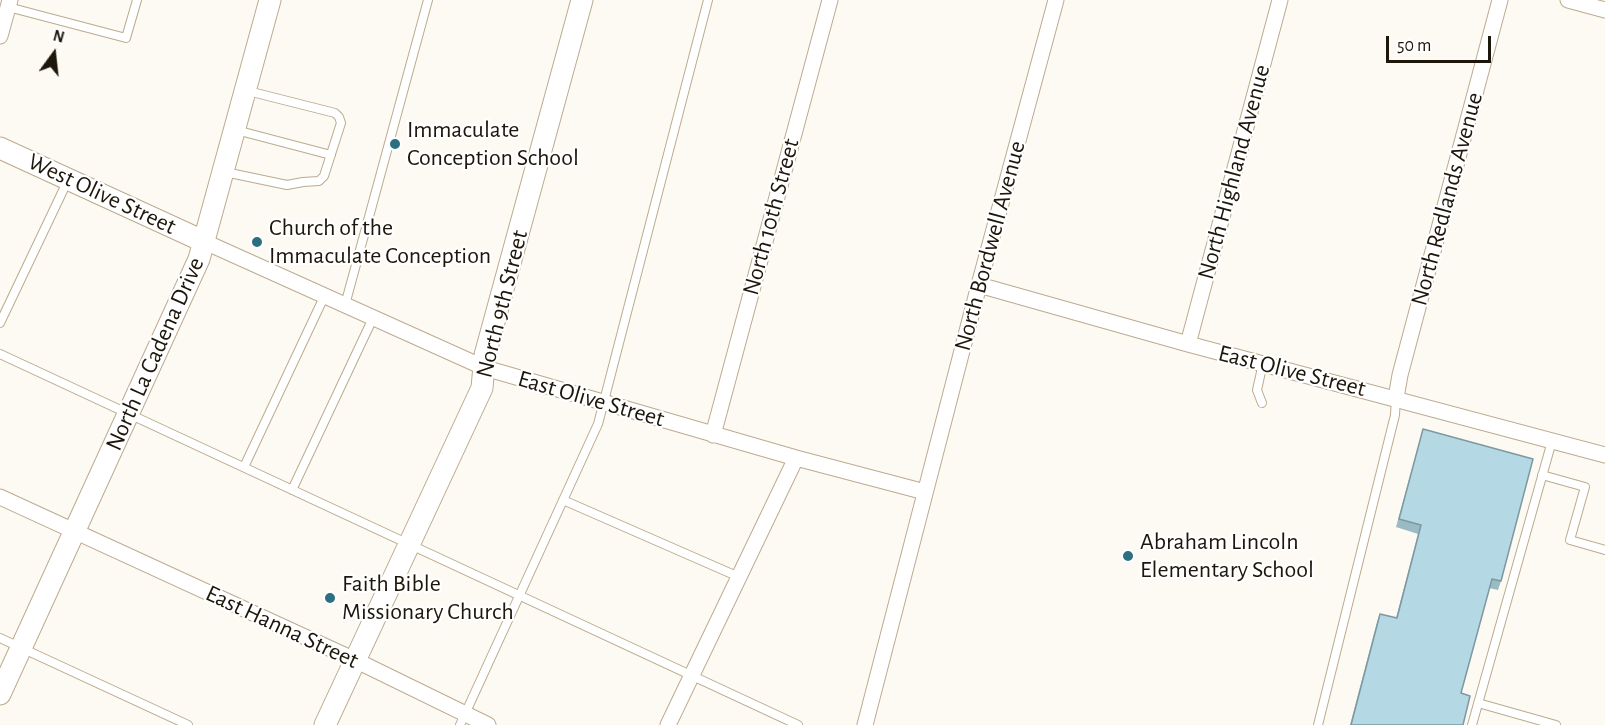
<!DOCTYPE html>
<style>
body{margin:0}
#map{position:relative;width:1605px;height:725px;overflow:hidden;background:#fdf9f3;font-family:"Alegreya Sans",sans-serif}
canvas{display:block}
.north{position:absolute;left:24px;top:24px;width:60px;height:60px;-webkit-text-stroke:4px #fff;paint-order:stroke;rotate:15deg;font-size:16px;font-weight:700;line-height:24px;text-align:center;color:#1c160b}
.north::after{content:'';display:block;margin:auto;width:21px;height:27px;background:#1c160b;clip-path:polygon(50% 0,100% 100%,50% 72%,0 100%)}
.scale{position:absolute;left:1386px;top:36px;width:105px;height:27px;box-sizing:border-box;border:3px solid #1c160b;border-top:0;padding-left:8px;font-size:18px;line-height:21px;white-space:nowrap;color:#1c160b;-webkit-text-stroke:4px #fff;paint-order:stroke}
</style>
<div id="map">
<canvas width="1605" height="725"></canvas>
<div class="north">N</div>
<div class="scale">50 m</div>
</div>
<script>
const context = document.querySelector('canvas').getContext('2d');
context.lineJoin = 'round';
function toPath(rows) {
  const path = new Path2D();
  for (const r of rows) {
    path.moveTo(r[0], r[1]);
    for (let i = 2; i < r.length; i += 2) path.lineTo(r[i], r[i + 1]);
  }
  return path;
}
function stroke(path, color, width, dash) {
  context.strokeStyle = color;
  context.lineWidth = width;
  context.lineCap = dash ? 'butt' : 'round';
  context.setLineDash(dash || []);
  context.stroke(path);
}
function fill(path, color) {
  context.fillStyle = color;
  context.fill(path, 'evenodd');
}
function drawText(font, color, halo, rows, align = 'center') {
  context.font = font + ' "Alegreya Sans",sans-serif';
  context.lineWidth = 4.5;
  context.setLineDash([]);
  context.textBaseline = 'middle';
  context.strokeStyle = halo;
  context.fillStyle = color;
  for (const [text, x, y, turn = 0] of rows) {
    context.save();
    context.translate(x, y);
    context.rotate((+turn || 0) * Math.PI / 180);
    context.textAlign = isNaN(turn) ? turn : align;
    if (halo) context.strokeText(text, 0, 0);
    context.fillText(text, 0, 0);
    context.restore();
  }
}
const lane = toPath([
 [8,7,126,38,137,0],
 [236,130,331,155],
 [225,172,287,185,303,182,319,181,324,176,341,123,339,117,335,113,248,91],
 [345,305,428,0],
 [0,323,68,180],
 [0,354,798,725],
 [1262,403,1257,390,1263,363],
 [244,467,324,297],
 [1542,475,1585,487,1570,540,1605,550],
 [292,490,373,318],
 [563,500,739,577],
 [0,638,188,725],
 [1478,703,1556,725],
 [460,725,598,424,708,0],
 [1318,725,1395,415,1396,398],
 [1472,725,1552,441]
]);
const street = toPath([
 [1568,0,1605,10],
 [0,36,10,0],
 [205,242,485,368,796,458,925,492],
 [979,285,1188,344,1605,455],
 [1188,344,1280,0],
 [1396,398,1400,375,1500,0],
 [713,435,830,0],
 [0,497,355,660,488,725],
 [668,725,796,458],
 [865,725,979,285,1056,0]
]);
const secondary = toPath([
 [0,148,205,242],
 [0,694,199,259,270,0],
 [325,725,482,388,485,355,582,0]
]);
const wall = toPath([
 [1423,429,1501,581,1498,590,1489,588,1461,693,1463,725,1350,725,1377,622,1380,614,1396,618,1418,534,1396,527]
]);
const building = toPath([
 [1423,429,1533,459,1501,581,1492,579,1461,693,1470,696,1463,725,1351,725,1380,614,1397,618,1421,525,1399,519,1423,429]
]);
const markers = [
 [395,144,6,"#2c6f80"],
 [257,242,6,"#2c6f80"],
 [1128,556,6,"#2c6f80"],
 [330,598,6,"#2c6f80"]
];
const poiNames = [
 ["Immaculate",407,130],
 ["Conception School",407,158],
 ["Church of the",269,228],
 ["Immaculate Conception",269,256],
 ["Abraham Lincoln",1140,542],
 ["Elementary School",1140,570],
 ["Faith Bible",342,584],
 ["Missionary Church",342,612]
];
const streetNames = [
 ["North Highland Avenue",1234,172,-75],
 ["West Olive Street",102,194,25],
 ["North Redlands Avenue",1447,199,-75],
 ["North 10th Street",771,217,-75],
 ["North Bordwell Avenue",990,246,-75],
 ["North 9th Street",502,304,-76],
 ["North La Cadena Drive",155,354,-66],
 ["East Olive Street",1292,371,14],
 ["East Olive Street",591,399,16],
 ["East Hanna Street",282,627,25]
];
stroke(lane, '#bcab8f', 10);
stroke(street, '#bcab8f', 17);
stroke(secondary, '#bcab8f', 23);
stroke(lane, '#fff', 8);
stroke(street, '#fff', 15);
stroke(secondary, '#fff', 21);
fill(wall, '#9bbbc4');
fill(building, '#b4d9e4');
stroke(building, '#7e98a0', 1.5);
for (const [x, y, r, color] of markers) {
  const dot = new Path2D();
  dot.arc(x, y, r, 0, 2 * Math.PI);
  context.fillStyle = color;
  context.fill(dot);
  stroke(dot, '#fff', 2);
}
drawText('24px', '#1c160b', '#fff', poiNames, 'left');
drawText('24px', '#1c160b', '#fff', streetNames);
</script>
